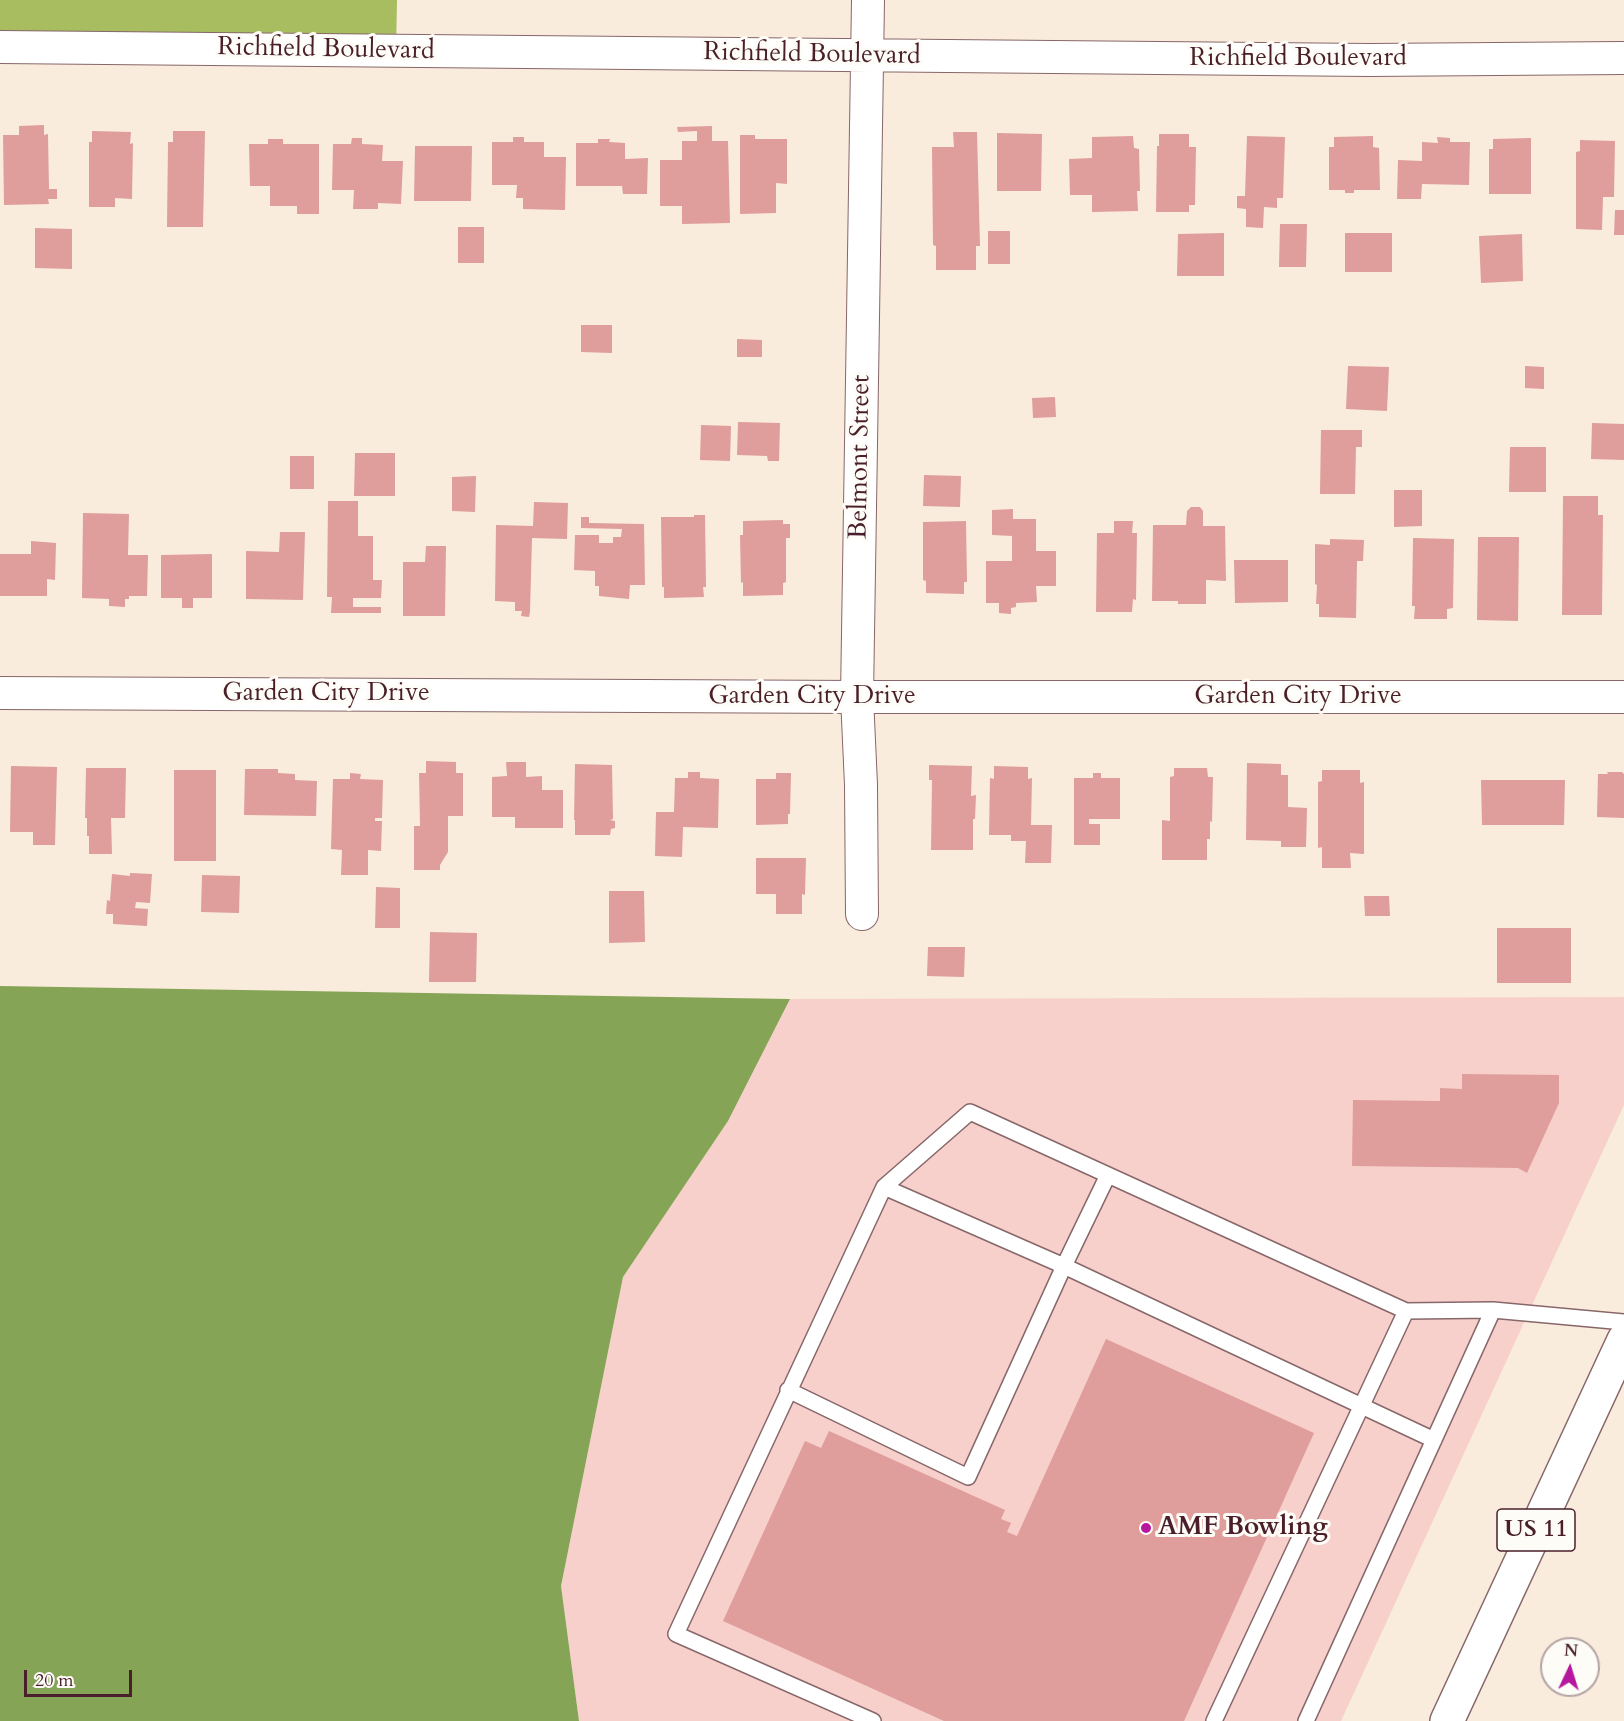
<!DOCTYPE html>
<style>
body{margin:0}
#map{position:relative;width:1624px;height:1721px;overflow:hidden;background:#f9ecdc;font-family:Cardo,serif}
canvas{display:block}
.north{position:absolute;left:1540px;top:1637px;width:60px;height:60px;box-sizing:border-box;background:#fdfcf7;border:2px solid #b5a4a5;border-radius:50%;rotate:4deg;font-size:16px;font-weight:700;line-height:24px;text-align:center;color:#4a1f2b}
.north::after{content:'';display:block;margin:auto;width:21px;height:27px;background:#b5179e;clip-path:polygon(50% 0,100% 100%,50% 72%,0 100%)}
.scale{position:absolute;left:24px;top:1670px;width:108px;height:27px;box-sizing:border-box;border:3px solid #4a1f2b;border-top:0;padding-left:8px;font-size:18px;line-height:21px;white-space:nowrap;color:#4a1f2b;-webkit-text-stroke:4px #fdfcf7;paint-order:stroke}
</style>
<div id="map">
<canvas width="1624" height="1721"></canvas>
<div class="north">N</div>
<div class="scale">20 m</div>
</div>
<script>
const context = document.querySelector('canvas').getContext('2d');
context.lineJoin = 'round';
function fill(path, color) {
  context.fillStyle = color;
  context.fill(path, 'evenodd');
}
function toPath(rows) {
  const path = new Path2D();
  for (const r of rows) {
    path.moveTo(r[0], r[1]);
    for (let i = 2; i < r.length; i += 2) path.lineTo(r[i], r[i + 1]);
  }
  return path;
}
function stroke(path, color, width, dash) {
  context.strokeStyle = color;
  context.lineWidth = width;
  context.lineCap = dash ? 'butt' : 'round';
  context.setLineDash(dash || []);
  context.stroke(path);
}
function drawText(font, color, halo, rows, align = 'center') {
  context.font = font + ' Cardo,serif';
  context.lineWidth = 6;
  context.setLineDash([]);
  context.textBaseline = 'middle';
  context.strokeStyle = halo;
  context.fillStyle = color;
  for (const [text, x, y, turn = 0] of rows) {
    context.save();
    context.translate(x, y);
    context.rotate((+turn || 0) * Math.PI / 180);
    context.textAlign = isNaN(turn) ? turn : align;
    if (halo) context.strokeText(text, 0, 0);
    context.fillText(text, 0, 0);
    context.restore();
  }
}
const built = toPath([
 [1624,997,1624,1105,1341,1721,579,1721,561,1586,623,1277,728,1121,790,999]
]);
const green = toPath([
 [0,0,397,0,396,51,0,47]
]);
const forest = toPath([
 [0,986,790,999,728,1121,623,1277,561,1586,579,1721,0,1721]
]);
const building = toPath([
 [44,125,44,135,48,134,49,189,57,189,57,199,48,199,49,204,4,205,3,135,19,135,19,126],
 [712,126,712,141,728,141,730,223,682,224,682,206,660,206,660,160,682,160,682,141,697,141,697,131,678,132,677,127],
 [92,131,131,132,130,144,133,143,132,199,115,198,115,207,89,207,89,142,92,142],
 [173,131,205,131,203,227,167,227,168,142,173,142],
 [953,132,977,132,980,246,976,246,976,270,936,270,936,246,933,245,932,147,954,147],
 [997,133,1042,134,1041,191,997,191],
 [1159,134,1189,134,1189,147,1196,147,1195,205,1189,205,1189,212,1156,212,1157,146,1159,146],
 [740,135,755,135,755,139,787,139,787,184,776,183,776,213,740,214],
 [1133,136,1134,148,1139,149,1140,191,1137,191,1138,211,1092,212,1092,195,1070,195,1069,159,1092,158,1092,137],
 [1247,136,1285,137,1283,198,1277,198,1277,208,1264,207,1263,228,1246,227,1246,209,1237,208,1237,196,1245,196],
 [1373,136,1373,147,1379,148,1380,190,1354,190,1354,193,1345,193,1345,190,1329,190,1329,147,1334,147,1334,137],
 [513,137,524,137,524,142,544,142,544,157,566,157,565,210,523,209,523,198,516,198,517,185,492,185,492,142,513,142],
 [1437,137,1450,138,1450,142,1470,142,1469,185,1422,184,1421,199,1397,199,1398,160,1422,161,1422,142,1438,143],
 [352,138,362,138,362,144,383,145,382,161,403,161,401,204,378,203,378,209,353,209,354,190,332,190,333,144,351,144],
 [1531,138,1531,194,1489,194,1489,149,1493,149,1493,139],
 [268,139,283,139,283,144,319,144,319,214,297,214,297,206,270,206,270,186,250,186,249,144,268,144],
 [598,139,610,139,609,142,625,143,625,159,648,158,647,194,623,194,622,186,576,186,576,143,598,143],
 [1580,140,1615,141,1614,197,1603,197,1602,230,1576,229,1576,152,1580,151],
 [415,146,472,146,471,201,414,201],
 [1615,210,1624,210,1624,235,1614,235],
 [1280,224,1307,224,1306,267,1279,267],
 [458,227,484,227,484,263,458,263],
 [35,228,72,229,72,269,35,268],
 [988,231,1010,231,1010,264,988,264],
 [1224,233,1224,276,1177,276,1178,234],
 [1345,233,1392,233,1392,272,1345,272],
 [1522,234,1523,281,1481,283,1479,236],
 [581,325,612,325,612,353,581,352],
 [737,339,762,340,762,357,737,357],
 [1348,366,1389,367,1387,411,1346,409],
 [1525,366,1544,367,1544,389,1525,388],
 [1055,397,1056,417,1033,418,1032,398],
 [738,422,780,423,779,461,768,461,767,456,737,455],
 [1592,423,1624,424,1624,460,1591,459],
 [701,425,731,426,730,461,700,460],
 [1321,430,1362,430,1362,447,1356,447,1355,494,1320,494],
 [1510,447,1546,447,1546,492,1509,492],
 [355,453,395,453,395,496,354,496],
 [290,456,314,456,314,489,290,489],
 [924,475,961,476,960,507,923,506],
 [476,476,475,512,452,511,452,477],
 [1394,490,1422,490,1422,526,1394,527],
 [1563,496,1598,496,1598,515,1603,515,1602,615,1562,615],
 [328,501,358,501,358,536,373,536,373,580,382,580,381,598,353,598,353,607,381,607,381,613,331,613,332,597,327,597],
 [534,502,568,503,567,539,532,538,530,612,529,617,521,616,522,611,515,611,515,602,495,601,496,525,533,526],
 [1191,507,1200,507,1203,511,1203,526,1225,526,1226,581,1206,580,1206,604,1178,604,1178,601,1152,601,1153,525,1186,525,1187,511],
 [1013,509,1013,519,1036,519,1036,551,1056,551,1056,586,1036,586,1037,602,1016,603,1016,607,1011,608,1011,614,999,613,999,603,986,603,986,561,1012,561,1012,536,992,535,992,510],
 [83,513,129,514,128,555,148,555,147,596,129,596,129,599,125,599,125,607,109,606,109,599,82,598],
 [694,515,705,515,706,587,703,587,704,597,664,598,664,587,662,587,661,517,694,517],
 [581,517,589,517,589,523,644,524,645,585,630,585,629,599,599,596,599,586,595,586,595,571,574,570,575,535,599,535,599,543,613,543,613,537,621,537,622,529,581,528],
 [783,520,783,524,790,524,790,538,786,538,786,582,783,583,783,595,743,596,743,582,741,583,740,535,743,535,743,521],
 [966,521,967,582,964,582,964,594,926,593,926,581,923,580,923,522],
 [1114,521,1133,521,1132,533,1137,533,1136,600,1133,599,1132,612,1096,612,1097,533,1114,533],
 [280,532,305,532,303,600,246,599,246,551,279,552],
 [1478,537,1519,537,1518,621,1477,620],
 [1413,538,1454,539,1453,608,1447,609,1447,619,1414,619,1415,606,1412,606],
 [1330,539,1364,540,1363,561,1357,561,1356,618,1319,617,1319,604,1316,604,1317,585,1315,584,1315,544,1330,545],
 [31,541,56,543,55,580,47,579,47,596,0,596,0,554,31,554],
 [426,546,446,546,445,616,403,616,403,562,425,562],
 [212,554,212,598,193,598,193,608,182,608,182,598,161,598,161,555],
 [1234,560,1288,560,1288,602,1235,603],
 [426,761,456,762,456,773,463,773,463,816,448,816,448,852,440,865,440,870,414,870,414,826,420,826,419,773,426,773],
 [506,762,526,762,526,777,542,776,542,790,563,790,563,828,515,828,515,817,492,817,492,777,507,776],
 [1247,763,1281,764,1281,775,1288,775,1288,807,1307,808,1306,847,1281,847,1281,841,1246,840],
 [575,764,612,765,613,819,610,820,615,821,615,828,611,829,610,835,575,835,575,820,574,820],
 [929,765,972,766,971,796,976,795,975,819,973,819,973,850,931,850,932,780,929,780],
 [11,766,57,767,55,845,33,845,33,832,10,832],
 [994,766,1028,767,1028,779,1032,778,1031,825,1052,825,1051,863,1025,863,1026,841,1011,841,1011,835,989,835,990,778,994,779],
 [86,768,126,768,125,818,111,818,112,854,89,854,89,836,87,836,87,818,85,818],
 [1174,768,1207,768,1208,777,1213,777,1212,822,1210,821,1210,839,1207,839,1207,860,1162,860,1162,820,1170,821,1170,777,1174,776],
 [245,769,278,769,278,773,295,774,295,780,317,781,316,816,244,815],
 [174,770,216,770,216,861,174,861],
 [1322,770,1360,770,1360,783,1364,782,1364,854,1350,853,1351,868,1322,868,1322,847,1318,848,1318,782,1322,781],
 [688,772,700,772,700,778,719,779,718,828,683,827,682,857,655,856,656,812,674,812,675,778,688,778],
 [1607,772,1622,772,1624,774,1624,818,1597,817,1598,774,1608,774],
 [350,773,361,774,360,779,383,780,382,818,375,818,375,821,382,821,381,851,368,850,368,875,341,875,342,850,331,849,333,779,350,779],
 [776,773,791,773,790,814,788,814,788,824,756,825,756,779,776,779],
 [1093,773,1101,773,1101,778,1120,778,1120,819,1089,819,1089,824,1100,824,1100,845,1074,845,1074,778,1093,778],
 [1481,780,1565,780,1564,825,1482,825],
 [756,858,806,858,805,895,802,894,802,914,776,914,776,894,756,894],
 [130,873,152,874,150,903,136,902,135,908,148,909,147,926,113,924,113,914,106,914,107,900,110,901,112,874,130,876],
 [202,875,240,876,239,913,201,912],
 [376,887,400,888,400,928,375,928],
 [609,891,644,891,645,942,609,943],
 [1364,896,1389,896,1390,916,1365,916],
 [1497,928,1571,928,1571,983,1497,983],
 [430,932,477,933,476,982,429,982],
 [928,947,965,947,964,977,927,976],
 [1462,1074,1559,1075,1559,1103,1527,1173,1518,1168,1352,1166,1353,1100,1440,1101,1440,1088,1462,1089],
 [1106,1339,1314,1433,1184,1721,944,1721,723,1621,805,1441,821,1448,829,1431,1005,1510,1001,1519,1011,1523,1007,1532,1017,1536]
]);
const lane = toPath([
 [884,1187,1064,1266,1108,1175],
 [788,1390,968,1477,1064,1266,1434,1440],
 [873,1721,676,1634,884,1187,970,1112,1406,1311,1493,1310,1624,1322],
 [1214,1721,1406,1311],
 [1306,1721,1493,1310]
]);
const street = toPath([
 [0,47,1369,60,1624,58],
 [0,693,857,697,1624,697],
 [862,914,861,785,857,697,868,0]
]);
const primary = toPath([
 [1447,1721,1624,1340]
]);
const markers = [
 [1146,1528,6,"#b5179e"]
];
const shields = [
 [1536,1530,78]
];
const shieldNames = [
 ["US 11",1536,1530]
];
const streetNames = [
 ["Richfield Boulevard",326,50,1],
 ["Richfield Boulevard",812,55,1],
 ["Richfield Boulevard",1298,59],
 ["Belmont Street",861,457,-89],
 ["Garden City Drive",326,694],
 ["Garden City Drive",812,697],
 ["Garden City Drive",1298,697]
];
const poiNames = [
 ["AMF Bowling",1158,1528]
];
fill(built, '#f7d0cb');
fill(green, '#a8bc60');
fill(forest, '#86a456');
fill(building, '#df9d9b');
stroke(lane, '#876769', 18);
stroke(street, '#876769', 34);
stroke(primary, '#876769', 36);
stroke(lane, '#fff', 15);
stroke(street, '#fff', 32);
stroke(primary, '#fff', 33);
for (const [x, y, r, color] of markers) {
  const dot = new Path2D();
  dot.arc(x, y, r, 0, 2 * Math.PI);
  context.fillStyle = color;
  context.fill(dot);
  stroke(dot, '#fdfcf7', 2);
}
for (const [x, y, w] of shields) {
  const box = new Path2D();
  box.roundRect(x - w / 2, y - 21, w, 42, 4.5);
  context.fillStyle = '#fdfcf7';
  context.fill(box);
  stroke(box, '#4a1f2b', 1.5);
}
drawText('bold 24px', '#4a1f2b', null, shieldNames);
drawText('26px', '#4a1f2b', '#fdfcf7', streetNames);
drawText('bold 26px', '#4a1f2b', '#fdfcf7', poiNames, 'left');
</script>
